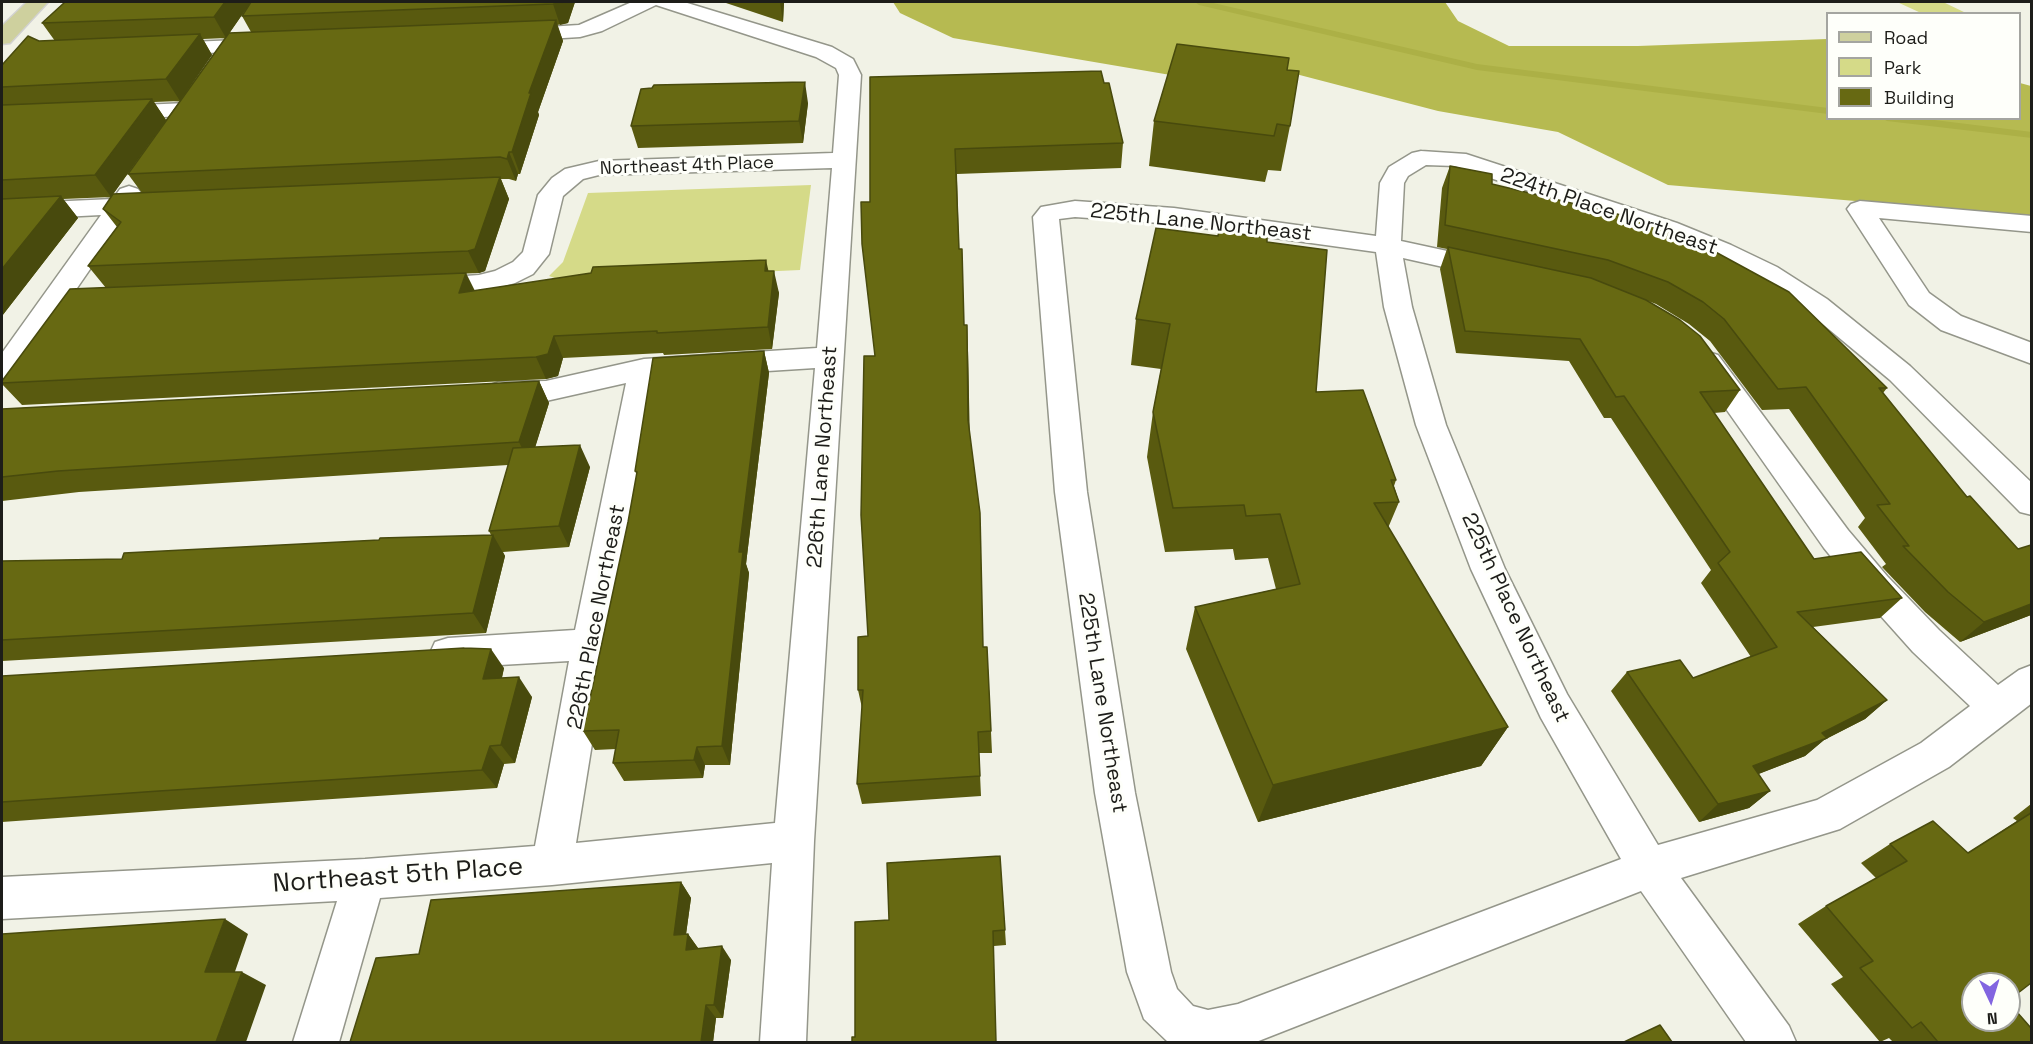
<!DOCTYPE html>
<style>
body{margin:0}
#map{position:relative;width:2033px;height:1044px;overflow:hidden;background:#f1f2e6;font-family:"Space Grotesk",sans-serif}
canvas{display:block}
.frame{position:absolute;inset:0;border:3px solid #1d1d19;pointer-events:none}
.legend{position:absolute;left:1826px;top:12px;width:195px;height:108px;box-sizing:border-box;background:#fefffa;border:2px solid #a4a5a0;margin:0;padding:8px 10px;list-style:none;font-size:18px;color:#1d1d19}
.legend li{display:flex;align-items:center;gap:12px;height:30px}
.legend b{width:30px;border:2px solid #a4a5a0}
.north{position:absolute;left:1961px;top:972px;width:60px;height:60px;box-sizing:border-box;background:#fefffa;border:2px solid #a4a5a0;border-radius:50%;rotate:176deg;font-size:16px;font-weight:700;line-height:24px;text-align:center;color:#1d1d19}
.north::after{content:'';display:block;margin:auto;width:21px;height:27px;background:#8265e0;clip-path:polygon(50% 0,100% 100%,50% 72%,0 100%)}
</style>
<div id="map">
<canvas width="2033" height="1044"></canvas>
<div class="frame"></div>
<ul class="legend">
<li><b style="height:8px;background:#ced09e"></b>Road</li>
<li><b style="height:16px;background:#d5da88"></b>Park</li>
<li><b style="height:16px;background:#676912"></b>Building</li>
</ul>
<div class="north">N</div>
</div>
<script>
const context = document.querySelector('canvas').getContext('2d');
context.lineJoin = 'round';
function fill(path, color) {
  context.fillStyle = color;
  context.fill(path, 'evenodd');
}
function toPath(rows) {
  const path = new Path2D();
  for (const r of rows) {
    path.moveTo(r[0], r[1]);
    for (let i = 2; i < r.length; i += 2) path.lineTo(r[i], r[i + 1]);
  }
  return path;
}
function stroke(path, color, width, dash) {
  context.strokeStyle = color;
  context.lineWidth = width;
  context.lineCap = dash ? 'butt' : 'round';
  context.setLineDash(dash || []);
  context.stroke(path);
}
function drawText(font, color, halo, rows, align = 'center') {
  context.font = font + ' "Space Grotesk",sans-serif';
  context.lineWidth = 6;
  context.setLineDash([]);
  context.textBaseline = 'middle';
  context.strokeStyle = halo;
  context.fillStyle = color;
  for (const [text, x, y, turn = 0] of rows) {
    context.save();
    context.translate(x, y);
    context.rotate((+turn || 0) * Math.PI / 180);
    context.textAlign = isNaN(turn) ? turn : align;
    if (halo) context.strokeText(text, 0, 0);
    context.fillText(text, 0, 0);
    context.restore();
  }
}
const green = toPath([
 [1897,2,1943,2,1966,13,1921,13],
 [811,185,800,270,563,281,549,276,563,262,588,193]
]);
const forest = toPath([
 [893,2,1445,2,1458,21,1509,46,1638,46,1827,39,1828,118,2020,118,2020,83,2031,86,2031,216,1668,185,1558,132,1438,111,1292,73,1241,87,953,38,900,13]
]);
const stream = toPath([
 [1195,2,1209,2,1477,64,1828,108,1828,114,1477,70,1199,5,1195,2],
 [1882,118,1918,118,2032,132,2032,138,1887,121,1882,118]
]);
const minor = toPath([
 [632,2,684,2,832,47,853,59,861,75,814,841,806,1042,760,1042,772,863,552,885,380,898,339,1042,293,1042,337,901,2,919,2,877,365,859,535,846,569,661,448,668,435,664,430,653,435,642,448,638,575,630,626,383,546,401,499,404,488,400,484,393,488,386,499,382,546,381,644,359,817,348,832,168,599,175,583,179,563,196,549,254,533,274,515,283,479,293,425,297,415,294,411,288,415,282,425,279,479,275,495,271,513,262,523,252,538,195,552,178,565,169,599,161,833,153,839,75,836,68,816,57,656,5,602,31,580,37,515,41,507,40,504,35,507,30,515,29,579,25,632,2],
 [815,368,775,823,576,843,608,644,657,378,815,368],
 [263,39,271,40,274,45,271,50,164,55,156,54,153,49,156,44,164,43,263,39],
 [188,103,196,105,200,110,196,115,115,120,107,118,103,113,107,108,115,106,188,103],
 [1421,151,1466,154,1677,223,1731,245,1777,267,1827,299,1910,366,2032,483,2032,515,2020,512,1890,380,1807,311,1757,279,1713,257,1659,235,1455,166,1426,165,1408,176,1404,183,1401,241,1498,262,1501,268,1498,274,1488,277,1403,258,1412,307,1446,425,1505,569,1567,694,1658,845,1817,800,1921,743,1970,706,1913,652,1863,596,1824,548,1698,369,1693,362,1698,355,1708,352,1718,355,1848,530,1887,576,1939,630,1998,685,2019,670,2032,665,2032,703,1949,767,1840,829,1681,878,1789,1026,1796,1042,1746,1042,1641,891,1256,1042,1168,1042,1144,1019,1127,972,1095,793,1055,492,1033,217,1041,207,1075,201,1174,208,1376,236,1380,183,1389,167,1412,153,1421,151],
 [1075,217,1174,224,1376,252,1384,307,1416,425,1471,569,1541,718,1621,859,1238,1004,1208,1010,1193,1006,1177,989,1171,972,1135,793,1087,492,1059,219,1075,217],
 [129,186,138,189,142,194,139,198,159,200,163,205,159,210,128,214,75,291,107,290,117,293,121,299,117,305,107,308,62,310,12,381,2,384,2,353,101,215,2,220,2,204,113,199,120,189,129,186],
 [1860,201,2032,216,2032,232,1879,218,1929,293,1961,316,2032,343,2032,364,1941,330,1909,305,1847,209,1851,204,1860,201]
]);
const major = toPath([
 [27,2,48,2,10,43,2,44,2,26,27,2]
]);
const wall = toPath([
 [65,2,575,2,568,23,557,25,563,41,538,112,539,115,520,174,518,174,516,181,509,179,501,179,509,199,485,271,479,273,106,288,88,266,117,227,103,209,113,194,142,193,128,174,157,133,111,197,63,199,78,218,2,316,2,65,28,36,39,41,55,41,42,23],
 [246,9,242,16,251,32,229,33,166,120,154,102,180,101,212,55,203,39,226,38],
 [723,2,784,2,783,22],
 [1287,70,1290,126,1281,171,1268,170,1265,182,1149,166,1154,121],
 [870,77,1104,83,1123,143,1121,168,957,174,959,249,964,325,968,350,969,427,983,647,987,647,992,753,979,753,981,796,862,804,857,784,862,708,858,690,868,636,875,356,870,202],
 [808,103,803,143,638,148,631,126],
 [1450,166,1492,184,1887,388,1883,393,2031,615,1960,642,1925,612,1882,567,1886,564,1858,527,1865,518,1789,409,1762,410,1710,341,1689,324,1656,304,1648,301,1740,390,1725,412,1714,413,1814,559,1902,598,1880,618,1813,627,1887,700,1865,719,1824,740,1805,756,1758,774,1770,791,1749,808,1699,822,1611,691,1627,672,1693,678,1751,657,1701,583,1711,570,1611,418,1604,418,1569,361,1456,353,1440,269,1447,249,1437,247,1442,188],
 [1218,236,1267,242,1316,392,1396,480,1394,486,1399,502,1388,528,1508,727,1481,766,1258,822,1186,649,1195,607,1276,589,1268,558,1235,560,1233,549,1165,552,1147,457,1153,412,1161,369,1131,365,1136,319],
 [769,271,779,293,772,349,664,355,663,353,563,358,558,376,546,379,22,405,2,384,2,381,474,291],
 [764,351,769,373,746,564,749,573,730,765,705,765,703,778,624,781,613,763,616,749,595,750,583,731,628,522,637,475,635,471],
 [539,381,549,403,535,447,590,467,569,547,503,552,505,556,486,633,2,661,2,561,122,559,491,535,489,531,508,465,79,492,2,501,2,409],
 [504,668,502,678,532,697,515,763,504,764,497,788,183,809,2,822,2,676],
 [2031,804,2031,983,1973,984,2031,1042,1893,1042,1889,1038,1880,1042,1831,984,1843,977,1798,924,1826,906,1876,878,1861,863,1890,844,1968,853,2017,821,2013,818],
 [681,882,691,898,686,934,688,934,698,948,731,960,723,1018,716,1018,713,1042,350,1042,419,954],
 [855,922,1005,930,1006,945,994,946,855,1037]
]);
const shadedWall = toPath([
 [225,2,251,2,226,38,214,17],
 [562,2,575,2,568,23,560,25,553,4],
 [780,2,784,2,783,22],
 [556,20,563,41,538,112,539,115,520,174,512,152,529,93],
 [200,34,212,55,180,101,166,79],
 [805,82,808,103,803,143,799,121],
 [152,99,166,120,111,197,95,175],
 [509,152,518,174,516,181,507,159],
 [500,177,509,199,485,271,479,273,468,251],
 [61,196,78,218,2,316,2,269],
 [766,260,771,282,765,271],
 [774,271,779,293,772,349,768,327],
 [466,273,477,295,459,293],
 [967,325,968,350,970,445,968,420],
 [554,336,563,358,558,376,546,379,536,357],
 [764,351,769,373,746,564,749,573,730,765,722,746,739,552],
 [539,381,549,403,530,464,519,442],
 [580,445,590,467,569,547,559,526],
 [493,535,505,556,486,633,473,613],
 [2031,604,2031,615,1960,642,1984,622],
 [491,649,504,668,497,698,483,679],
 [519,677,532,697,515,763,501,745],
 [1887,700,1865,719,1824,740,1805,756,1733,784,1753,766,1822,733],
 [1508,727,1481,766,1258,822,1273,785],
 [490,746,504,764,497,788,482,770],
 [697,747,705,765,703,778,694,760],
 [1770,791,1749,808,1699,822,1718,804],
 [681,882,691,898,684,949,674,935],
 [225,919,248,934,230,986,205,972],
 [688,934,698,948,686,950],
 [722,946,731,960,723,1018,714,1005],
 [242,972,266,985,246,1042,216,1042],
 [706,1005,716,1018,713,1042,701,1042]
]);
const building = toPath([
 [65,2,225,2,214,17,42,23,65,2],
 [251,2,562,2,562,3,553,4,242,16,251,2],
 [556,20,529,93,531,93,512,152,509,152,507,159,500,157,128,174,229,33,556,20],
 [200,34,166,79,2,87,2,65,28,36,39,41,200,34],
 [1177,44,1289,58,1287,70,1299,71,1290,126,1277,124,1274,136,1154,121,1177,44],
 [1101,71,1104,83,1109,83,1123,143,955,149,959,249,962,249,964,325,967,325,968,420,980,513,983,647,987,647,991,731,978,732,980,776,857,784,863,690,858,690,858,637,868,636,861,515,864,356,875,356,862,244,861,202,870,202,870,77,1101,71],
 [805,82,799,121,631,126,641,89,652,88,654,85,805,82],
 [152,99,95,175,2,180,2,105,152,99],
 [1450,166,1492,174,1492,184,1646,221,1688,237,1789,292,1887,388,1879,388,1967,497,1970,496,2018,549,2031,545,2031,604,1984,622,1948,592,1903,546,1909,546,1877,505,1890,504,1806,387,1778,389,1724,319,1703,302,1668,282,1608,260,1445,225,1450,166],
 [500,177,475,249,468,251,88,266,121,222,103,209,113,194,500,177],
 [61,196,2,269,2,199,61,196],
 [1156,228,1218,236,1219,231,1267,238,1267,242,1327,250,1316,392,1363,390,1396,480,1391,480,1399,502,1374,503,1508,727,1273,785,1195,607,1300,584,1280,514,1246,516,1244,505,1173,508,1153,412,1170,324,1136,319,1156,228],
 [1448,247,1591,278,1646,300,1680,320,1700,336,1740,390,1700,392,1814,559,1861,552,1902,598,1797,612,1887,700,1822,733,1827,738,1753,766,1770,791,1718,804,1627,672,1680,660,1693,678,1777,647,1718,563,1730,552,1624,396,1616,397,1580,339,1465,331,1448,247],
 [766,260,765,271,774,271,768,327,657,333,657,331,554,336,548,354,536,357,2,383,2,381,70,289,466,273,459,293,591,273,593,267,766,260],
 [764,351,739,552,743,552,722,746,697,747,694,760,613,763,619,730,583,731,628,522,637,472,635,471,653,358,764,351],
 [539,381,519,442,58,471,2,477,2,409,539,381],
 [580,445,559,526,489,531,513,448,580,445],
 [493,535,473,613,2,640,2,561,122,559,124,553,379,540,380,538,493,535],
 [464,648,491,649,483,679,519,677,501,745,490,746,482,770,159,791,2,802,2,676,464,648],
 [2031,813,2031,983,2009,1000,2009,984,1973,984,1973,1020,2009,1020,2009,1003,2031,1028,2031,1042,1938,1042,1921,1022,1912,1028,1860,968,1873,961,1826,906,1907,861,1890,844,1933,821,1968,853,2031,813],
 [1000,856,1005,930,993,931,996,1042,852,1042,852,1037,855,1037,855,922,889,920,887,863,1000,856],
 [681,882,674,935,688,934,686,950,722,946,714,1005,706,1005,701,1042,350,1042,376,958,419,954,431,900,681,882],
 [225,919,205,972,242,972,216,1042,2,1042,2,934,225,919],
 [1660,1025,1672,1042,1624,1042,1660,1025]
]);
const farStreetnames = [
 ["Northeast 4th Place",687,166,-2]
];
const streetNames = [
 ["224th Place Northeast",1609,212,19],
 ["225th Lane Northeast",1201,223,6],
 ["226th Lane Northeast",823,457,-86],
 ["226th Place Northeast",597,617,-79],
 ["225th Place Northeast",1515,618,65],
 ["225th Lane Northeast",1102,703,81]
];
const nearStreetnames = [
 ["Northeast 5th Place",398,876,-4]
];
fill(green, '#d5da88');
fill(forest, '#b6ba51');
fill(stream, '#acb046');
stroke(minor, '#94968a', 3);
stroke(major, '#d2d2d1', 3);
fill(minor, '#fff');
fill(major, '#ced09e');
fill(wall, '#595a0f');
fill(shadedWall, '#484a0d');
fill(building, '#676912');
stroke(building, '#484a0d', 1.5);
drawText('18px', '#1d1d19', '#fefffa', farStreetnames);
drawText('21px', '#1d1d19', '#fefffa', streetNames);
drawText('26px', '#1d1d19', '#fefffa', nearStreetnames);
</script>
